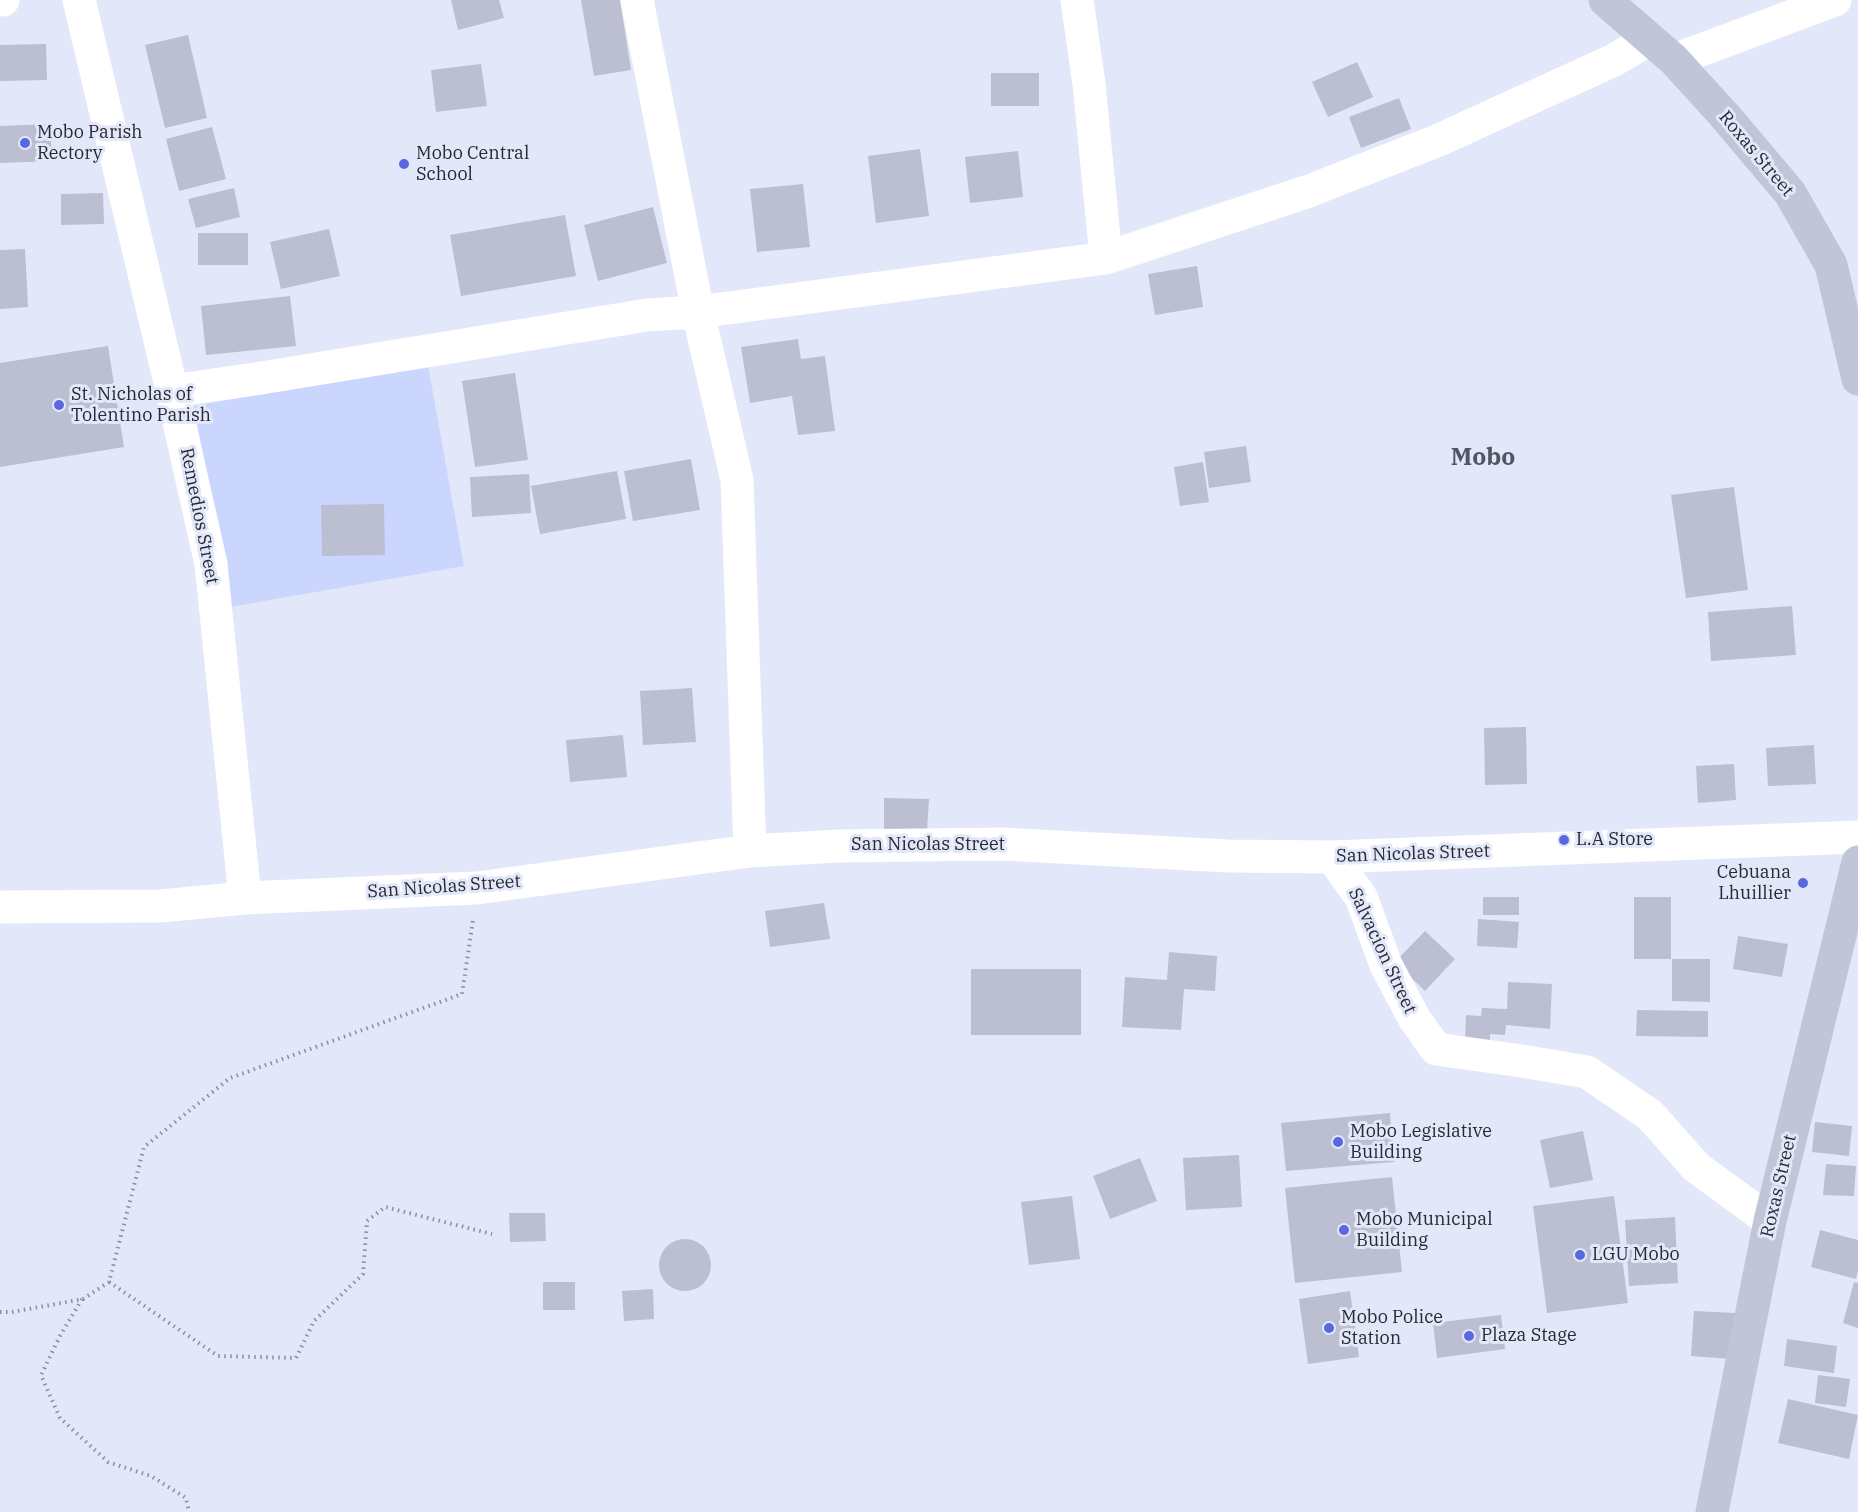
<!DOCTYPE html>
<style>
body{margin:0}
canvas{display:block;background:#e2e7f9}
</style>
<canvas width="1858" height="1512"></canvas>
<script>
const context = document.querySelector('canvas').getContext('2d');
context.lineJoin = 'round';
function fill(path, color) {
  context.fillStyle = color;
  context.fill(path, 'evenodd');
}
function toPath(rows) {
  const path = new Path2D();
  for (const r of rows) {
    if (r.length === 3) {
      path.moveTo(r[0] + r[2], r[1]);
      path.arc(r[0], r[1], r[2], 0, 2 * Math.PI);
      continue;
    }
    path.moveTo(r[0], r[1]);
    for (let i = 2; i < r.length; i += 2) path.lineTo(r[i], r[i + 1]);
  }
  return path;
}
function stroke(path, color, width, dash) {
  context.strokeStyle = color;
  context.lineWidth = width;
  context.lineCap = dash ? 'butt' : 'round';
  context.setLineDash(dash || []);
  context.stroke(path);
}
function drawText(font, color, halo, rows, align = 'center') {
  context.font = font + ' "IBM Plex Serif",serif';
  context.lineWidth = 6;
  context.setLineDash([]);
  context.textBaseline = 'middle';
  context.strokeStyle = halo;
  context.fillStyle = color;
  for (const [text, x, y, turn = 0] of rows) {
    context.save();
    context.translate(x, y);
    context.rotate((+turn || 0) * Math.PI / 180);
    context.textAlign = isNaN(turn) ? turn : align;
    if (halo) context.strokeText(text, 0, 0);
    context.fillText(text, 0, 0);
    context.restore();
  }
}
const green = toPath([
 [428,365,464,566,230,607,194,406]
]);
const building = toPath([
 [451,0,499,0,504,18,458,30],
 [581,0,620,0,631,70,594,76],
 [188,35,207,118,165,128,145,45],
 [46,44,47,80,0,81,0,45],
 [1357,62,1373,97,1328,117,1312,82],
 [481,64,487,106,436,112,431,70],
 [991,73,1039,73,1039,106,991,106],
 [1399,98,1411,129,1361,148,1349,117],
 [50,124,52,161,0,163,0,126],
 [212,127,226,179,179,191,166,139],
 [920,149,929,216,876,223,868,156],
 [1018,151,1023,197,970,203,965,157],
 [803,184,810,247,757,252,750,189],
 [234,188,240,217,196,228,188,199],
 [103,193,104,224,61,225,61,194],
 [653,207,667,263,598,281,584,225],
 [565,215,576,276,461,296,450,235],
 [329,229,340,276,281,289,270,242],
 [198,233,248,233,248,265,198,265],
 [25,249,28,307,0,309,0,250],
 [1197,266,1203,307,1155,315,1148,274],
 [290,296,296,346,206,355,201,306],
 [798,339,801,359,825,356,835,431,798,435,792,396,750,403,741,347],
 [108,346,124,447,0,467,0,363],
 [515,373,528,460,475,467,462,381],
 [1246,446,1251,482,1209,488,1204,452],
 [691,459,700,510,633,521,624,471],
 [1203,462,1209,502,1180,506,1174,467],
 [617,471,626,519,540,534,531,486],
 [529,474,531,513,472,517,470,477],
 [1734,487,1748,590,1686,598,1671,495],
 [384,504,385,555,322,556,321,505],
 [1792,606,1796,655,1711,661,1708,612],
 [692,688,696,742,643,745,640,691],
 [1526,727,1527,784,1485,785,1484,728],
 [623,735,627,777,570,782,566,740],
 [1814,745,1816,784,1768,786,1766,748],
 [1734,764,1736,800,1698,803,1696,766],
 [884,798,929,799,927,831,884,830],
 [1483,897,1519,897,1519,915,1483,915],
 [1634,897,1671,897,1671,959,1634,959],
 [824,903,830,939,770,947,765,911],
 [1478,919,1519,922,1517,948,1477,946],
 [1425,931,1455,959,1425,991,1395,962],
 [1738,936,1788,944,1782,977,1733,969],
 [1169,952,1217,956,1215,991,1184,989,1181,1030,1122,1027,1125,977,1167,980],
 [1672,959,1710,959,1710,1002,1672,1001],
 [971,969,1081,969,1081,1035,971,1035],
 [1508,982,1552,984,1550,1029,1506,1025,1505,1035,1490,1034,1490,1043,1465,1042,1466,1015,1481,1016,1482,1008,1507,1009],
 [1637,1010,1708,1011,1708,1037,1636,1036],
 [1390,1113,1394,1162,1286,1171,1281,1123],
 [1815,1122,1852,1126,1849,1156,1812,1152],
 [1583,1131,1593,1180,1550,1188,1540,1140],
 [1239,1155,1242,1207,1186,1210,1183,1158],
 [1140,1158,1157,1201,1110,1219,1093,1176],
 [1826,1164,1856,1166,1854,1196,1823,1195],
 [1392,1177,1402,1272,1295,1283,1285,1188],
 [1072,1196,1080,1259,1029,1265,1021,1202],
 [1614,1196,1628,1303,1547,1313,1533,1206],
 [509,1213,545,1213,546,1241,510,1242],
 [1675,1217,1678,1283,1629,1286,1625,1220],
 [1820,1230,1858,1240,1858,1270,1856,1279,1811,1267],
 [685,1265,26],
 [543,1282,575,1282,575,1310,543,1310],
 [1854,1282,1858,1283,1858,1328,1843,1323],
 [653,1289,654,1319,624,1321,622,1291],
 [1350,1291,1359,1357,1308,1364,1299,1299],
 [1694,1311,1735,1313,1732,1359,1691,1356],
 [1501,1315,1505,1349,1437,1358,1433,1323],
 [1787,1339,1837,1346,1834,1373,1784,1366],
 [1818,1375,1850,1379,1846,1407,1815,1403],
 [1788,1399,1858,1415,1849,1459,1778,1443]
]);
const path = toPath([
 [109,1282,218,1356,296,1358,314,1321,363,1274,367,1221,385,1207,492,1234],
 [82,1299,60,1336,41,1375,60,1418,108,1462,151,1476,186,1498,189,1512],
 [0,1312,12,1312,83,1299,109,1282,144,1147,230,1078,462,994,473,920]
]);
const minor = toPath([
 [0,0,3,0],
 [79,0,172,391,211,564,245,898],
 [637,0,698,312,737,480,750,851],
 [1077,0,1089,84,1106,258],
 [1674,60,1835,0],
 [172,391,255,379,647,315,698,312,1106,258,1309,191,1439,140,1614,60,1650,39],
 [1332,857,1361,897,1386,965,1414,1018,1436,1049,1522,1061,1587,1072,1650,1115,1696,1167,1770,1221],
 [0,907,160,906,245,898,477,888,750,851,838,846,1002,844,1228,856,1332,857,1858,837]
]);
const major = toPath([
 [1605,0,1674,60,1725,116,1790,193,1831,265,1858,379],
 [1712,1512,1770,1221,1858,862]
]);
const markers = [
 [25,143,6,"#5a68df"],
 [404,164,6,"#5a68df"],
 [59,405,6,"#5a68df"],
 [1564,840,6,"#5a68df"],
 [1803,883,6,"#5a68df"],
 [1338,1142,6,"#5a68df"],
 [1344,1230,6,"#5a68df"],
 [1580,1255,6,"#5a68df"],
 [1329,1328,6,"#5a68df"],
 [1469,1336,6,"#5a68df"]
];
const poiNames = [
 ["Mobo Parish",37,133],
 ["Rectory",37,154],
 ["Mobo Central",416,154],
 ["School",416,175],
 ["St. Nicholas of",71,395],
 ["Tolentino Parish",71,416],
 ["L.A Store",1576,840],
 ["Cebuana",1791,873,"right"],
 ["Lhuillier",1791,894,"right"],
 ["Mobo Legislative",1350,1132],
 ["Building",1350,1153],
 ["Mobo Municipal",1356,1220],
 ["Building",1356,1241],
 ["LGU Mobo",1592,1255],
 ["Mobo Police",1341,1318],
 ["Station",1341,1339],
 ["Plaza Stage",1481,1336]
];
const streetNames = [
 ["Roxas Street",1756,154,50],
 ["Remedios Street",199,516,79],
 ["San Nicolas Street",928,845],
 ["San Nicolas Street",1413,854,-2],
 ["San Nicolas Street",444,887,-4],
 ["Salvacion Street",1382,951,65],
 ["Roxas Street",1779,1186,-77]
];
const districtNames = [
 ["Mobo",1483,458]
];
fill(green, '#cbd6ff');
fill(building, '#bbbfd1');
stroke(path, '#8b8f9b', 4, [1.5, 4.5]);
stroke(minor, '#fff', 33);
stroke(major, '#c1c5d8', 33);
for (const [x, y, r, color] of markers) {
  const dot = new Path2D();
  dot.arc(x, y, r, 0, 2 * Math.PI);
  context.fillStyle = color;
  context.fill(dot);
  stroke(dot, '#e2e7f9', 2);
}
drawText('18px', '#282a30', '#e2e7f9', poiNames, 'left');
drawText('18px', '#282a30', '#e2e7f9', streetNames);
drawText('bold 24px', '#515564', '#e2e7f9', districtNames);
</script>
